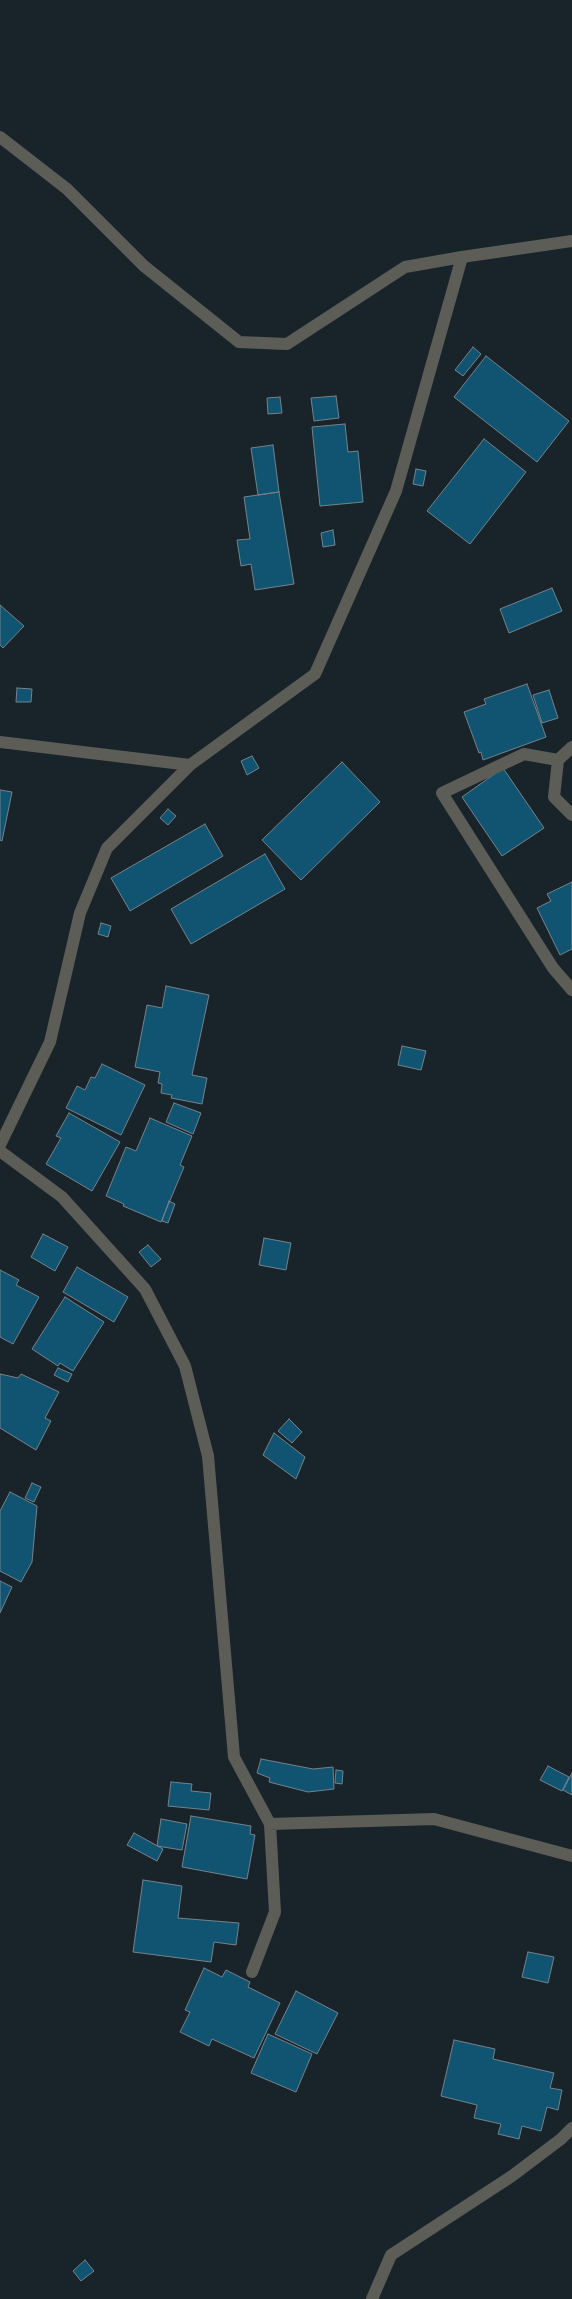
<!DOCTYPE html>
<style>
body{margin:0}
canvas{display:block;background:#19242a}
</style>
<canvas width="572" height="2299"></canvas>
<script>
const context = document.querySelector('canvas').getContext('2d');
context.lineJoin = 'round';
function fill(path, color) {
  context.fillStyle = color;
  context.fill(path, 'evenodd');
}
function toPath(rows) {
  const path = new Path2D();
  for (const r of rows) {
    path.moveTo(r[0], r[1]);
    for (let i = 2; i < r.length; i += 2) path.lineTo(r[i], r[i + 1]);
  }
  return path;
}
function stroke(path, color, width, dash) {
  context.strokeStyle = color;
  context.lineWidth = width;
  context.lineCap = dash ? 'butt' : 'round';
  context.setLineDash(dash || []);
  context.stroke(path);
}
const building = toPath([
 [473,347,481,354,463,376,455,370,473,347],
 [486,356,569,421,537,462,454,397,486,356],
 [336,396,339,418,314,421,311,398,336,396],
 [280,397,282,413,268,414,267,398,280,397],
 [345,424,348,452,358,451,363,502,320,506,312,427,345,424],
 [484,439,526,472,470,544,427,511,484,439],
 [273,445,279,492,258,495,251,448,273,445],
 [416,469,426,471,423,486,413,484,416,469],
 [279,492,294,584,255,590,251,564,241,566,237,540,250,539,244,497,279,492],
 [333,530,335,545,323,547,321,533,333,530],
 [552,588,562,611,509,633,500,609,552,588],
 [0,605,24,626,3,648,0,645,0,605],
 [527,684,546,737,483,760,481,752,479,753,464,712,486,704,484,699,527,684],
 [17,688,32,689,31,702,16,702,17,688],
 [549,690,558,718,542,723,533,695,549,690],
 [252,756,259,768,247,775,241,761,252,756],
 [342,762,380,802,301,880,262,840,342,762],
 [503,768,544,828,502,856,462,797,503,768],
 [0,790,12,792,2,841,0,840,0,790],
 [168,809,176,816,168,825,160,818,168,809],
 [205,824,223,856,130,911,111,878,205,824],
 [265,854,285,889,191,944,171,909,265,854],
 [572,882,572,949,560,955,537,908,551,901,547,894,572,882],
 [101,923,111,926,108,937,98,934,101,923],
 [166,986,209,995,192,1075,207,1078,202,1104,171,1098,172,1095,161,1093,162,1084,158,1083,160,1072,135,1067,147,1005,162,1008,166,986],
 [402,1046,426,1051,421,1070,398,1065,402,1046],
 [102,1064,145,1085,121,1135,66,1108,77,1086,85,1090,91,1077,95,1078,102,1064],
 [174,1103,201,1113,193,1134,166,1122,174,1103],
 [69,1113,120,1142,92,1191,46,1164,61,1138,56,1136,69,1113],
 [150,1118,192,1136,180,1165,184,1167,161,1222,123,1206,124,1204,106,1196,126,1147,136,1151,150,1118],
 [169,1201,175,1204,168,1223,162,1221,169,1201],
 [43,1234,68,1247,55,1271,31,1257,43,1234],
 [264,1238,291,1243,286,1270,259,1265,264,1238],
 [148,1245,161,1259,151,1267,139,1252,148,1245],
 [77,1267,128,1297,114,1322,63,1292,77,1267],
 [0,1270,19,1280,16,1285,39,1297,13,1344,0,1337,0,1270],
 [65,1297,104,1322,73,1371,60,1363,58,1366,32,1349,65,1297],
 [58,1368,72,1374,68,1382,54,1375,58,1368],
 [0,1374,18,1378,21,1374,59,1392,45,1418,51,1421,36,1450,0,1428,0,1374],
 [289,1419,302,1432,292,1443,278,1431,289,1419],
 [274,1433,305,1457,296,1479,263,1455,274,1433],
 [32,1483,41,1487,34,1502,25,1498,32,1483],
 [10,1492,37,1506,32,1562,21,1582,0,1571,0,1511,10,1492],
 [0,1581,12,1587,0,1613,0,1581],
 [261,1759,313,1769,333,1767,334,1789,308,1792,269,1782,270,1778,257,1773,261,1759],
 [548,1766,569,1777,562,1791,540,1780,548,1766],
 [336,1770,343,1771,342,1784,335,1783,336,1770],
 [572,1773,572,1795,563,1790,572,1773],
 [171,1782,192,1784,191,1791,211,1793,209,1810,168,1806,171,1782],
 [191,1816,251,1826,250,1834,255,1835,247,1879,182,1867,191,1816],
 [161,1819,187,1824,182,1850,157,1846,161,1819],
 [134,1833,163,1849,157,1861,127,1845,134,1833],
 [143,1880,182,1886,178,1918,239,1923,236,1945,214,1942,211,1962,133,1952,143,1880],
 [528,1952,554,1957,548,1983,522,1977,528,1952],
 [204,1968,222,1977,226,1970,250,1982,248,1987,280,2003,254,2058,212,2039,209,2046,180,2032,190,2012,185,2010,204,1968],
 [296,1991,338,2013,317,2054,275,2034,296,1991],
 [268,2034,312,2054,296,2092,251,2073,268,2034],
 [454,2040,495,2049,493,2059,554,2073,550,2088,562,2090,558,2110,547,2107,541,2131,522,2126,519,2139,498,2134,501,2124,474,2118,477,2105,441,2096,454,2040],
 [85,2260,94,2271,81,2281,73,2271,85,2260]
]);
const street = toPath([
 [0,137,67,189,144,266,239,342,287,344,405,267,462,257],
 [0,742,190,765],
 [572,747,558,760,554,797,572,815],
 [558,760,524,754,442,793,553,968,572,990],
 [0,1145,50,1042,80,913,107,848,190,765,315,674,396,491,462,257,572,241],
 [0,1151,62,1197,145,1289,185,1366,208,1456,234,1757,270,1824],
 [252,1972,275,1912,270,1824,434,1819,572,1856],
 [372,2299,391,2255,512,2176,561,2139,572,2128]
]);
fill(building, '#115471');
stroke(building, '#75828a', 1);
stroke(street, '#5d5d58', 12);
</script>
